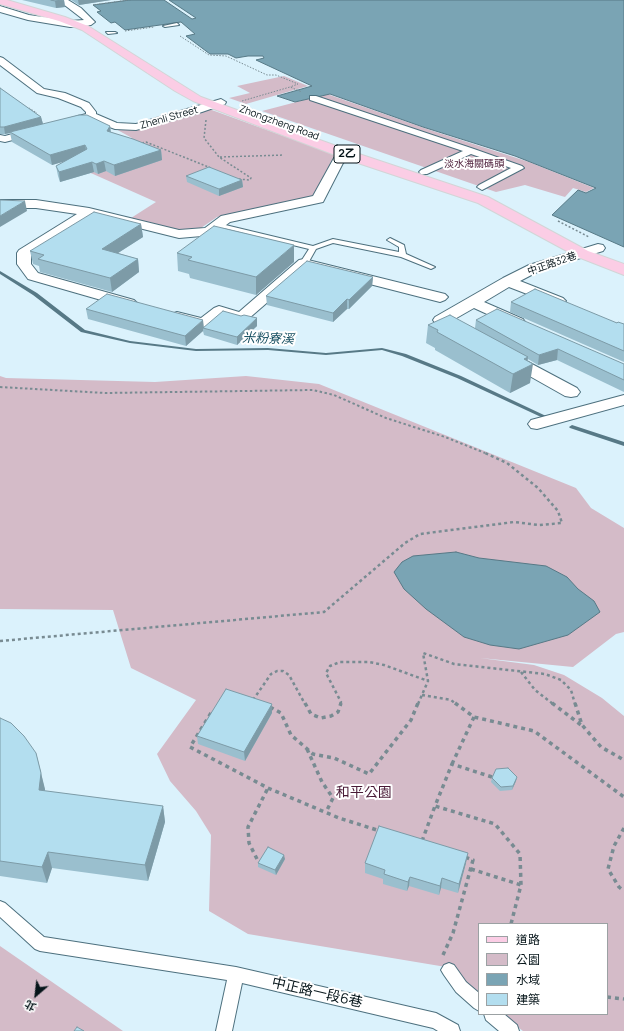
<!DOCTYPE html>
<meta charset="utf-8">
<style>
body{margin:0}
#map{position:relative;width:624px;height:1031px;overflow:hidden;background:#dbf2fc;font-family:Manrope,"Noto Sans TC",sans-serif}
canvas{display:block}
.legend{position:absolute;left:478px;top:923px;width:130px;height:92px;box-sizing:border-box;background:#fff;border:1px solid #9ba1a3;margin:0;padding:5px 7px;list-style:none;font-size:12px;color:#06151a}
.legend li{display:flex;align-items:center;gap:8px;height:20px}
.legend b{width:20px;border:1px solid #9ba1a3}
.north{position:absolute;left:16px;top:975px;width:40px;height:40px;-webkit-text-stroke:3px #fff;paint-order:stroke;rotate:208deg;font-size:11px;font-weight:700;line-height:16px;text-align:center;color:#06151a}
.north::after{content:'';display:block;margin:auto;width:14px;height:18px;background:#06151a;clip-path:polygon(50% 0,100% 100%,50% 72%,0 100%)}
</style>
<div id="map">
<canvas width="624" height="1031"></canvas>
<ul class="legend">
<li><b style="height:5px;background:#fbcde5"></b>道路</li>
<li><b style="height:11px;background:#d4bbc8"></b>公園</li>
<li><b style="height:11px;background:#7aa4b4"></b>水域</li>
<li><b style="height:11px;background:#b3deef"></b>建築</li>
</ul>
<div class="north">北</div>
</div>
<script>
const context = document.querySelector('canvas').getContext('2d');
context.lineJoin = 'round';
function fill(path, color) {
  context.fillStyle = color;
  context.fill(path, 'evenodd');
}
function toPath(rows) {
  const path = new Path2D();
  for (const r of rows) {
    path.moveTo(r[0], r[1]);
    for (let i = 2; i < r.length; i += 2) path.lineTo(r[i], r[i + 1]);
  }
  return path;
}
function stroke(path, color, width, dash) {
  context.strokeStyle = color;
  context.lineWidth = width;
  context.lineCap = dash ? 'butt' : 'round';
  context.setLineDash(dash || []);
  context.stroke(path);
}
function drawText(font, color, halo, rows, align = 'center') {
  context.font = font + ' Manrope,"Noto Sans TC",sans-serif';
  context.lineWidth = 4;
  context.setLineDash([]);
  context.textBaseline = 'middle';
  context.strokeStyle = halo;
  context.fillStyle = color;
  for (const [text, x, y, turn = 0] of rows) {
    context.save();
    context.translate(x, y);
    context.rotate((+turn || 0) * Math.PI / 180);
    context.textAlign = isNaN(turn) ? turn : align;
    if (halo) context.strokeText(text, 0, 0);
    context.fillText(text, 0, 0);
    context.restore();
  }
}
const green = toPath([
 [284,76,308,86,246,104,229,98,250,93,237,86],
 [327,94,430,130,529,162,594,188,586,192,573,188,565,197,525,185,496,192,262,111],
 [209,109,336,155,312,198,217,217,201,228,185,231,131,218,156,202,93,174,58,161,132,138,114,128,133,128],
 [0,376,6,378,155,382,246,376,319,384,576,488,591,508,624,528,624,632,616,634,573,667,480,658,534,665,564,675,602,698,624,716,624,1031,523,1031,500,1014,607,1014,607,924,479,924,479,996,446,967,248,934,209,911,211,835,196,811,170,781,157,754,196,700,131,668,113,610,0,609],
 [0,946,123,1031,0,1031]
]);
const water = toPath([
 [130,0,164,0,192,19,196,18,169,0,624,0,624,247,552,215,578,190,586,193,596,188,515,156,423,127,330,94,295,102,277,96,312,86,256,60,264,58,263,56,248,56,236,58,228,54,210,54,186,36,195,34,181,22,125,30,115,22,111,23,97,12,101,11,93,5,130,0],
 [456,552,479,558,546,566,567,577,578,589,594,601,600,612,568,635,519,649,490,645,464,637,426,609,404,589,394,572,402,562,413,556,456,552]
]);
const stream = toPath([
 [0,271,37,293,85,330,130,341,196,349,268,348,326,353,382,348,406,354,461,376,546,416,543,418,541,417,457,378,402,356,382,350,326,355,268,350,196,351,130,343,81,332,33,295,0,274,0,271],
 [572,425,624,442,624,446,570,428,569,427,572,425]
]);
const pathFar4 = toPath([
 [93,5,128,0],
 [125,31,154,27],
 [180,36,209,55,226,56,267,75,276,75,298,84,290,87],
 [242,101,290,87,302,92],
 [29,108,37,113]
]);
const pathFar3 = toPath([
 [206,120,204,138,219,157,251,178,250,180,238,179],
 [142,143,146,142,211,168],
 [220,157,284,155],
 [558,221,589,237]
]);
const pathFar2 = toPath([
 [0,387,105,393,313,390,334,395,386,418,445,437,485,453]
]);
const pathFar1 = toPath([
 [0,641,324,612,405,543,420,534,514,522,539,525,562,523,558,511,538,488,507,463,483,452],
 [521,672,535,690,553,704],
 [422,695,451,700,456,704],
 [253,700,271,674,277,671,283,671,289,675,305,704],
 [340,704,341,702,326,673,330,666,340,662,369,662,384,665,428,681],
 [418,704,428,681,423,653,454,664,545,674,561,680,571,690,575,704]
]);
const path = toPath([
 [305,703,311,714,321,718,331,716,338,712,341,703],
 [455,703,474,717,534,731,624,797],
 [552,703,581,725],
 [575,703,582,725,601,747,624,760],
 [270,707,281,713,291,735,313,754,334,758,369,774,411,720,418,703],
 [211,713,190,747,268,788,339,818,380,831],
 [307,749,322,782,333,798,326,812],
 [452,764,474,717],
 [492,777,452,764,435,806,495,824,520,854,521,885,511,924],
 [624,828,614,846,608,869,619,887,624,891],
 [422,841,435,806],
 [257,859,249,843,248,827,268,788],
 [471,869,521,885],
 [443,955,453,933,473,860,465,857],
 [607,997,624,999]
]);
const service = toPath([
 [177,23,179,25,165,27,163,26,177,23],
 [106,32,115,32,117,33,108,34,106,32],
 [217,223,313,246,333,239,399,252,399,247,387,240,390,238,404,245,406,254,435,267,431,269,401,257,333,243,316,249,307,265,304,265,300,263,309,249,215,226,215,224,217,223],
 [0,901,5,903,44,937,236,967,436,1013,458,1025,460,1031,438,1031,433,1028,242,983,232,1031,216,1031,227,980,40,951,35,949,0,917,0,901],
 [449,963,454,965,466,982,479,993,479,1011,474,1008,456,992,444,975,441,970,444,965,449,963],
 [484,1014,504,1014,517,1025,519,1031,499,1031,486,1020,484,1014]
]);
const pedestrian = toPath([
 [310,96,316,96,474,149,522,166,524,168,482,190,477,187,479,185,511,168,471,154,427,174,421,174,419,172,421,170,463,151,310,100,310,96]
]);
const minor = toPath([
 [58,0,68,0,81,8,95,22,91,25,70,27,28,20,0,12,0,6,29,15,70,21,84,20,58,0],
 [0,57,3,58,44,89,65,93,89,103,96,112,96,114,117,123,136,124,221,99,226,102,225,104,202,112,136,130,115,129,90,120,5,142,0,141,0,135,5,136,86,114,86,112,81,107,58,98,37,93,0,65,0,57],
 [348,151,352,152,354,155,343,163,323,202,230,222,213,235,179,238,91,216,31,255,31,264,38,273,134,300,137,303,134,306,129,308,28,279,17,264,17,253,19,250,77,214,36,208,0,208,0,200,36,200,89,208,179,230,205,228,221,216,313,196,334,158,348,151],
 [598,244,603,245,605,248,603,251,539,271,520,281,563,298,566,301,563,304,558,306,553,304,509,287,484,302,523,319,525,322,523,325,517,327,511,325,474,308,453,320,463,325,465,328,463,331,457,333,451,331,435,323,433,320,435,317,503,278,529,265,598,244],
 [304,259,445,294,448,297,445,300,440,302,307,268,247,320,242,322,222,316,210,327,204,329,172,320,169,317,172,314,177,312,201,318,214,308,219,306,239,312,299,260,304,259],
 [509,353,515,355,577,388,580,392,577,396,571,397,565,396,503,361,501,358,503,355,509,353],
 [624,395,624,405,537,429,531,428,528,424,531,420,624,395]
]);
const primary = toPath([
 [0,0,7,0,65,17,88,26,201,97,353,152,488,197,588,251,624,264,624,275,578,257,478,203,343,158,193,101,175,91,82,30,59,21,0,4,0,0]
]);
const wall = toPath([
 [22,0,64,0,65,7,56,8],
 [71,0,111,0,79,5],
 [0,88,41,117,43,124,110,126,111,132,161,150,162,160,115,176,106,171,98,174,94,172,60,182,58,176,56,166,65,161,52,165,12,142,10,133,5,134,0,134],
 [186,176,242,180,243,187,219,196,187,182],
 [141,224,143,237,118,253,138,259,139,272,112,292,40,272,39,266,33,264,30,251],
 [177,253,294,262,256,295,190,278,189,274,178,271],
 [373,277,372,286,349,309,347,309,333,322,267,305,266,296],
 [511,302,624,324,624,362,510,312],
 [86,309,204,327,257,326,237,345,204,335,203,331,186,346,88,319],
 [476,320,624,364,624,392,557,360,538,365,528,359,530,383,510,393,435,350,435,348,426,343,428,325,475,328],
 [272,713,245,761,198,744,197,736],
 [0,718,40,769,45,791,163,806,165,822,148,881,52,868,47,883,0,876],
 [517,777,516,781,512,790,500,791,491,782,492,778],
 [285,859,276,875,258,867,258,863],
 [365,863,466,863,458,893,441,888,439,895,409,886,407,891,383,884,383,879,365,873]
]);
const shadedWall = toPath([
 [64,0,65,7,56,8,55,1],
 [78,0,111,0,79,5],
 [41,117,43,124,10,132,10,133,5,134,4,127],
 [110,126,111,136,107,131],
 [85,145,87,155,52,165,50,155],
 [161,150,162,160,115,176,114,165],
 [104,161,106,171,98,174,96,164],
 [92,162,94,172,60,182,59,172],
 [242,180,243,187,219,196,219,189],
 [25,201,27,211,0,227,0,216],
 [141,224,143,237,104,262,102,249],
 [294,245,294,262,256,295,256,277],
 [138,259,139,272,112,292,110,278],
 [373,277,372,286,349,309,349,300],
 [347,299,347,309,333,322,333,313],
 [257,318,257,326,237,345,237,337],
 [203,320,204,328,203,328,203,331,186,346,185,336],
 [558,349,557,360,538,365,539,355],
 [528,357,526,367,533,364,530,383,510,393,513,374,524,359],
 [272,704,272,713,245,761,244,752],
 [36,753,45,789,44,806,39,790],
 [517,777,516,781,512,790,513,786],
 [163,806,165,822,148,881,145,865],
 [48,852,52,868,47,883,42,867],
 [468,853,466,863,458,893,459,884],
 [284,855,285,859,276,875,275,870],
 [410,877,409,886,407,891,408,882],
 [442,878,441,888,439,895,440,886]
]);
const building = toPath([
 [51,0,62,0,55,1,51,0],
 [0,88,41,117,4,127,0,127,0,88],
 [79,115,87,115,110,126,107,131,133,139,161,150,114,165,104,161,96,164,92,162,59,172,56,166,87,149,85,145,50,155,10,132,79,115],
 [209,167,242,180,219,189,186,176,209,167],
 [0,200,25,201,0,216,0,200],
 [94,212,141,224,102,249,138,259,110,278,38,259,44,255,30,251,94,212],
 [214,226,294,245,256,277,188,260,192,257,177,253,214,226],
 [307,261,373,277,349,300,347,299,333,313,266,296,307,261],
 [535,289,617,323,618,322,624,324,624,351,511,302,535,289],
 [107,294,203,320,185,336,86,309,107,294],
 [497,309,624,364,624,380,558,349,539,355,476,320,497,309],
 [223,311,241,316,244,315,257,318,237,337,203,328,223,311],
 [450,315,528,357,524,359,533,364,513,374,437,332,438,330,428,325,450,315],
 [226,689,272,704,244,752,197,736,226,689],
 [0,718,11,723,24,736,36,753,41,773,39,790,163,806,145,865,48,852,42,867,0,861,0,718],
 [508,768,517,777,513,786,501,787,492,778,496,769,508,768],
 [379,826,468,853,459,884,442,878,440,886,410,877,408,882,384,874,385,870,365,863,379,826],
 [268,847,284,855,275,870,258,863,268,847],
 [77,1027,84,1031,74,1031,77,1027]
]);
const farStreetnames = [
 ["Zhenli Street",169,118,-16],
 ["Zhongzheng Road",279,123,20],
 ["中正路32巷",552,264,-19]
];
const farParknames = [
 ["淡水海關碼頭",474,164]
];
const shields = [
 [347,154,26]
];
const shieldNames = [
 ["2乙",347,154]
];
const waterNames = [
 ["米粉寮溪",268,339,2]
];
const nearParknames = [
 ["和平公園",364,793]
];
const nearStreetnames = [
 ["中正路一段6巷",317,993,13]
];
fill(green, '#d4bbc8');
fill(water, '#7aa4b4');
stroke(water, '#577986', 1);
fill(stream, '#577986');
stroke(service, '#4d707e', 2);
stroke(pedestrian, '#4d707e', 2);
stroke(minor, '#4d707e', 2);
stroke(primary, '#d2d5d6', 2);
stroke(pathFar4, '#788b92', 1, [1.5, 1.5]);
stroke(pathFar3, '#788b92', 1.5, [2, 2]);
stroke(pathFar2, '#788b92', 2, [2.5, 2.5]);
stroke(pathFar1, '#788b92', 2.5, [3, 3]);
stroke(path, '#788b92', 3.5, [4, 4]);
fill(service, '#fff');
fill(pedestrian, '#fff');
fill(minor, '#fff');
fill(primary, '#fbcde5');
fill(wall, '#9abfce');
fill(shadedWall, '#7d9ba7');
fill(building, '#b3deef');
stroke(building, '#7d9ba7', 1);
drawText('10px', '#06151a', '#fff', farStreetnames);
drawText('10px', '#491a36', '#fff', farParknames);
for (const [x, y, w] of shields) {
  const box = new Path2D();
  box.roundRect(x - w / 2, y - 9, w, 18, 3);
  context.fillStyle = '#fff';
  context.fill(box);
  stroke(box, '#06151a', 1);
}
drawText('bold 11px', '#06151a', null, shieldNames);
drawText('italic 13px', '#154e60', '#fff', waterNames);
drawText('14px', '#491a36', '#fff', nearParknames);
drawText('14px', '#06151a', '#fff', nearStreetnames);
</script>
